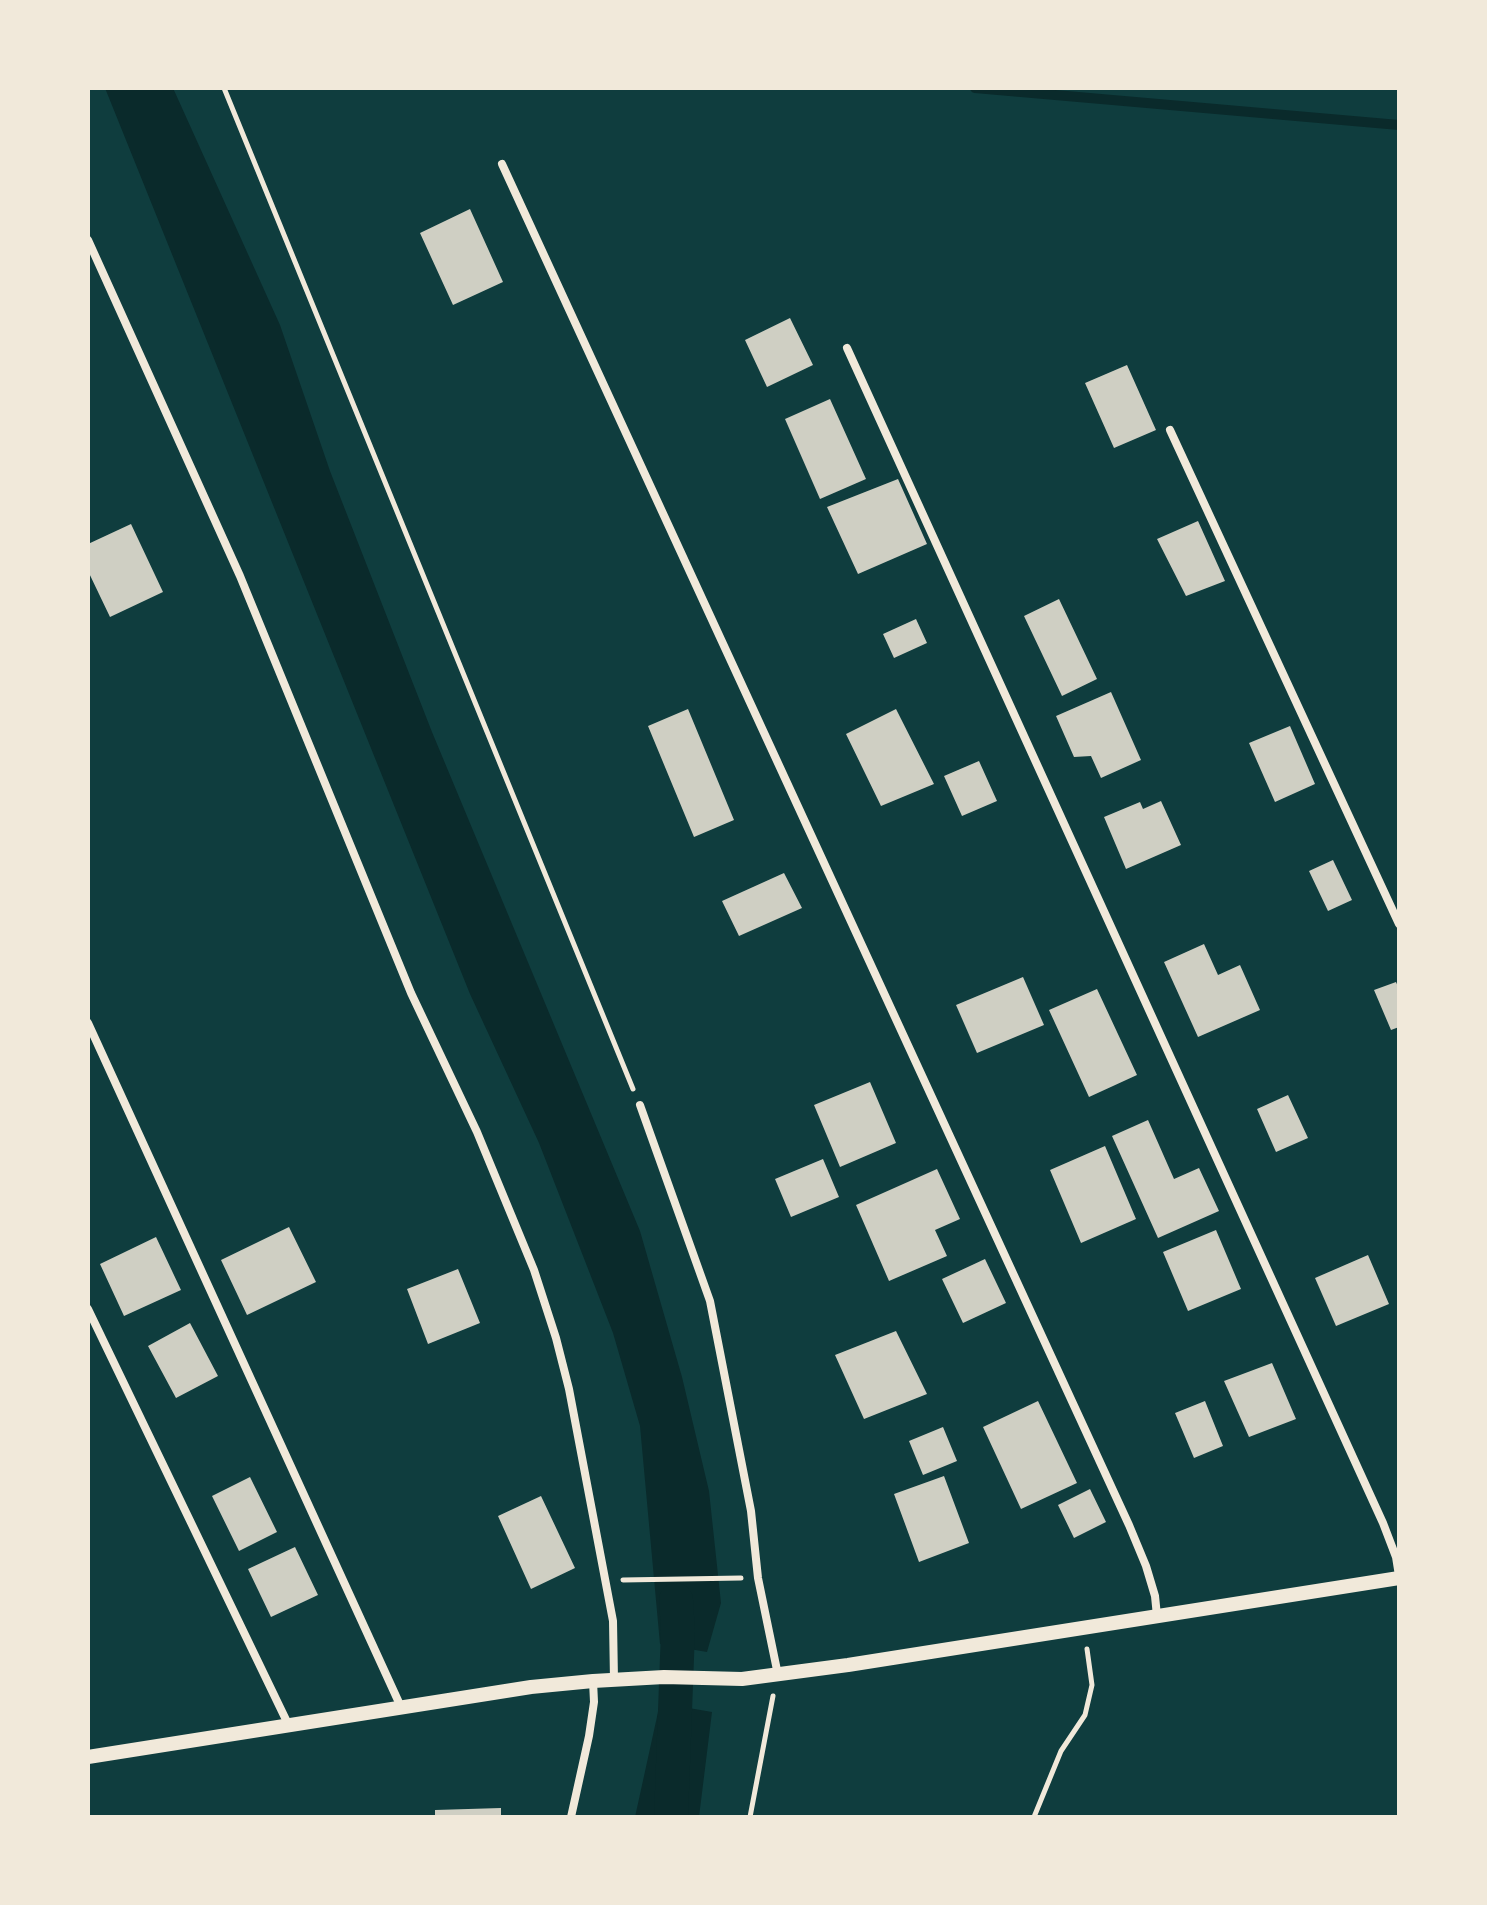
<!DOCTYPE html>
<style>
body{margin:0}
#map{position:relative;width:1487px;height:1905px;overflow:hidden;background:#0f3d3e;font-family:Mulish,sans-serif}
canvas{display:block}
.frame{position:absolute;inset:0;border:90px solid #f1e9da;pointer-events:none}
</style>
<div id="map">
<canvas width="1487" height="1905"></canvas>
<div class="frame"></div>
</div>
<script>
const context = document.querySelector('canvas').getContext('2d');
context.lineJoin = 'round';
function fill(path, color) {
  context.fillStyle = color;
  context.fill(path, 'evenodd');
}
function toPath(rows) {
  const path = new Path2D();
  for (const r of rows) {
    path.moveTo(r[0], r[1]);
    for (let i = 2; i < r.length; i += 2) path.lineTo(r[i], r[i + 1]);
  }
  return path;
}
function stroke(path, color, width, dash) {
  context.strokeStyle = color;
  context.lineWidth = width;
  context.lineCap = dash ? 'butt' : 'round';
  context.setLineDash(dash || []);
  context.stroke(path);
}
const water = toPath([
 [105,88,173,88,280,325,330,471,432,732,640,1231,682,1377,709,1491,721,1603,707,1652,660,1644,640,1426,613,1333,539,1143,470,994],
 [660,1703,712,1712,699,1817,635,1817]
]);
const stream = toPath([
 [975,88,1399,125]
]);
const canal = toPath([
 [671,1817,678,1631,676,1600]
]);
const building = toPath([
 [470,209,503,282,453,305,420,233],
 [790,318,813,365,767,387,745,340],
 [1127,365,1156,430,1114,448,1085,383],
 [830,399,866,479,820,499,785,419],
 [898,479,927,544,858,574,827,507],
 [1198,521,1225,581,1186,596,1157,539],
 [131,524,163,592,110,617,88,571,88,544],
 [1059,599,1097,679,1062,696,1024,616],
 [916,619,927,643,894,658,883,634],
 [1111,692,1141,760,1101,778,1091,756,1074,757,1056,716],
 [688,709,734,820,694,837,648,726],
 [896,709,934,784,881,806,846,734],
 [1290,726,1315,784,1275,802,1249,743],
 [979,761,997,801,962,816,944,776],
 [1161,801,1181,845,1126,869,1104,817,1140,802,1143,809],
 [1333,860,1352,900,1328,911,1309,871],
 [784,873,802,908,739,936,722,901],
 [1204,944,1218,975,1240,965,1260,1010,1198,1037,1164,962],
 [1023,977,1044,1025,977,1053,956,1005],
 [1396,982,1399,989,1399,1027,1391,1030,1374,990],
 [1097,989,1137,1075,1089,1097,1049,1010],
 [870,1082,896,1143,840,1167,814,1105],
 [1288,1095,1308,1138,1276,1152,1257,1109],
 [1148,1120,1174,1179,1199,1168,1219,1211,1158,1238,1112,1136],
 [1105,1146,1136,1219,1081,1243,1050,1170],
 [823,1159,839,1197,791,1217,775,1179],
 [937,1169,960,1219,935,1230,947,1256,889,1281,856,1205],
 [289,1227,316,1282,247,1315,221,1260],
 [1216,1230,1241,1289,1188,1311,1163,1252],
 [156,1237,181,1290,124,1316,100,1264],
 [1368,1255,1389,1304,1336,1326,1315,1278],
 [985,1259,1006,1303,963,1323,942,1279],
 [458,1269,480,1323,428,1344,407,1289],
 [190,1323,218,1376,176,1398,148,1346],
 [896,1331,927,1394,864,1419,835,1355],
 [1272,1363,1296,1419,1249,1437,1224,1381],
 [1038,1401,1077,1483,1021,1509,983,1427],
 [1205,1401,1223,1446,1194,1458,1175,1413],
 [943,1427,957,1461,923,1475,909,1441],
 [944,1476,969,1543,919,1562,894,1494],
 [250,1477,277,1532,239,1551,212,1496],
 [1090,1489,1106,1522,1074,1538,1058,1505],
 [541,1496,575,1568,531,1589,498,1516],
 [295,1547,318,1595,271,1617,248,1569],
 [501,1808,501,1817,435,1817,435,1810]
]);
const path = toPath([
 [224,88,633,1089],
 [623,1580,741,1578],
 [750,1817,773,1696],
 [1034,1817,1061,1751,1085,1715,1092,1685,1087,1649]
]);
const minor = toPath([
 [502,164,1129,1525,1146,1566,1155,1596,1157,1616],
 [88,240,240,576,411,993,477,1132,534,1270,556,1338,569,1389,613,1621,614,1680],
 [847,348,1383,1523,1396,1557,1399,1576],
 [1170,430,1399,924],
 [88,1023,401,1707],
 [640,1105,710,1301,751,1511,758,1578,778,1675],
 [88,1309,289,1726],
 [571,1817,589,1736,594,1702,593,1681]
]);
const tertiary = toPath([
 [88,1757,531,1687,593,1681,664,1677,742,1679,848,1665,1399,1578]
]);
fill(water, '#0a2a2b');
stroke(stream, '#0a2a2b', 10);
stroke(canal, '#0a2a2b', 34);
fill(building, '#cfcfc3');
stroke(path, '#f1e9da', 5);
stroke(minor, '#f1e9da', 8);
stroke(tertiary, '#f1e9da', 14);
</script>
